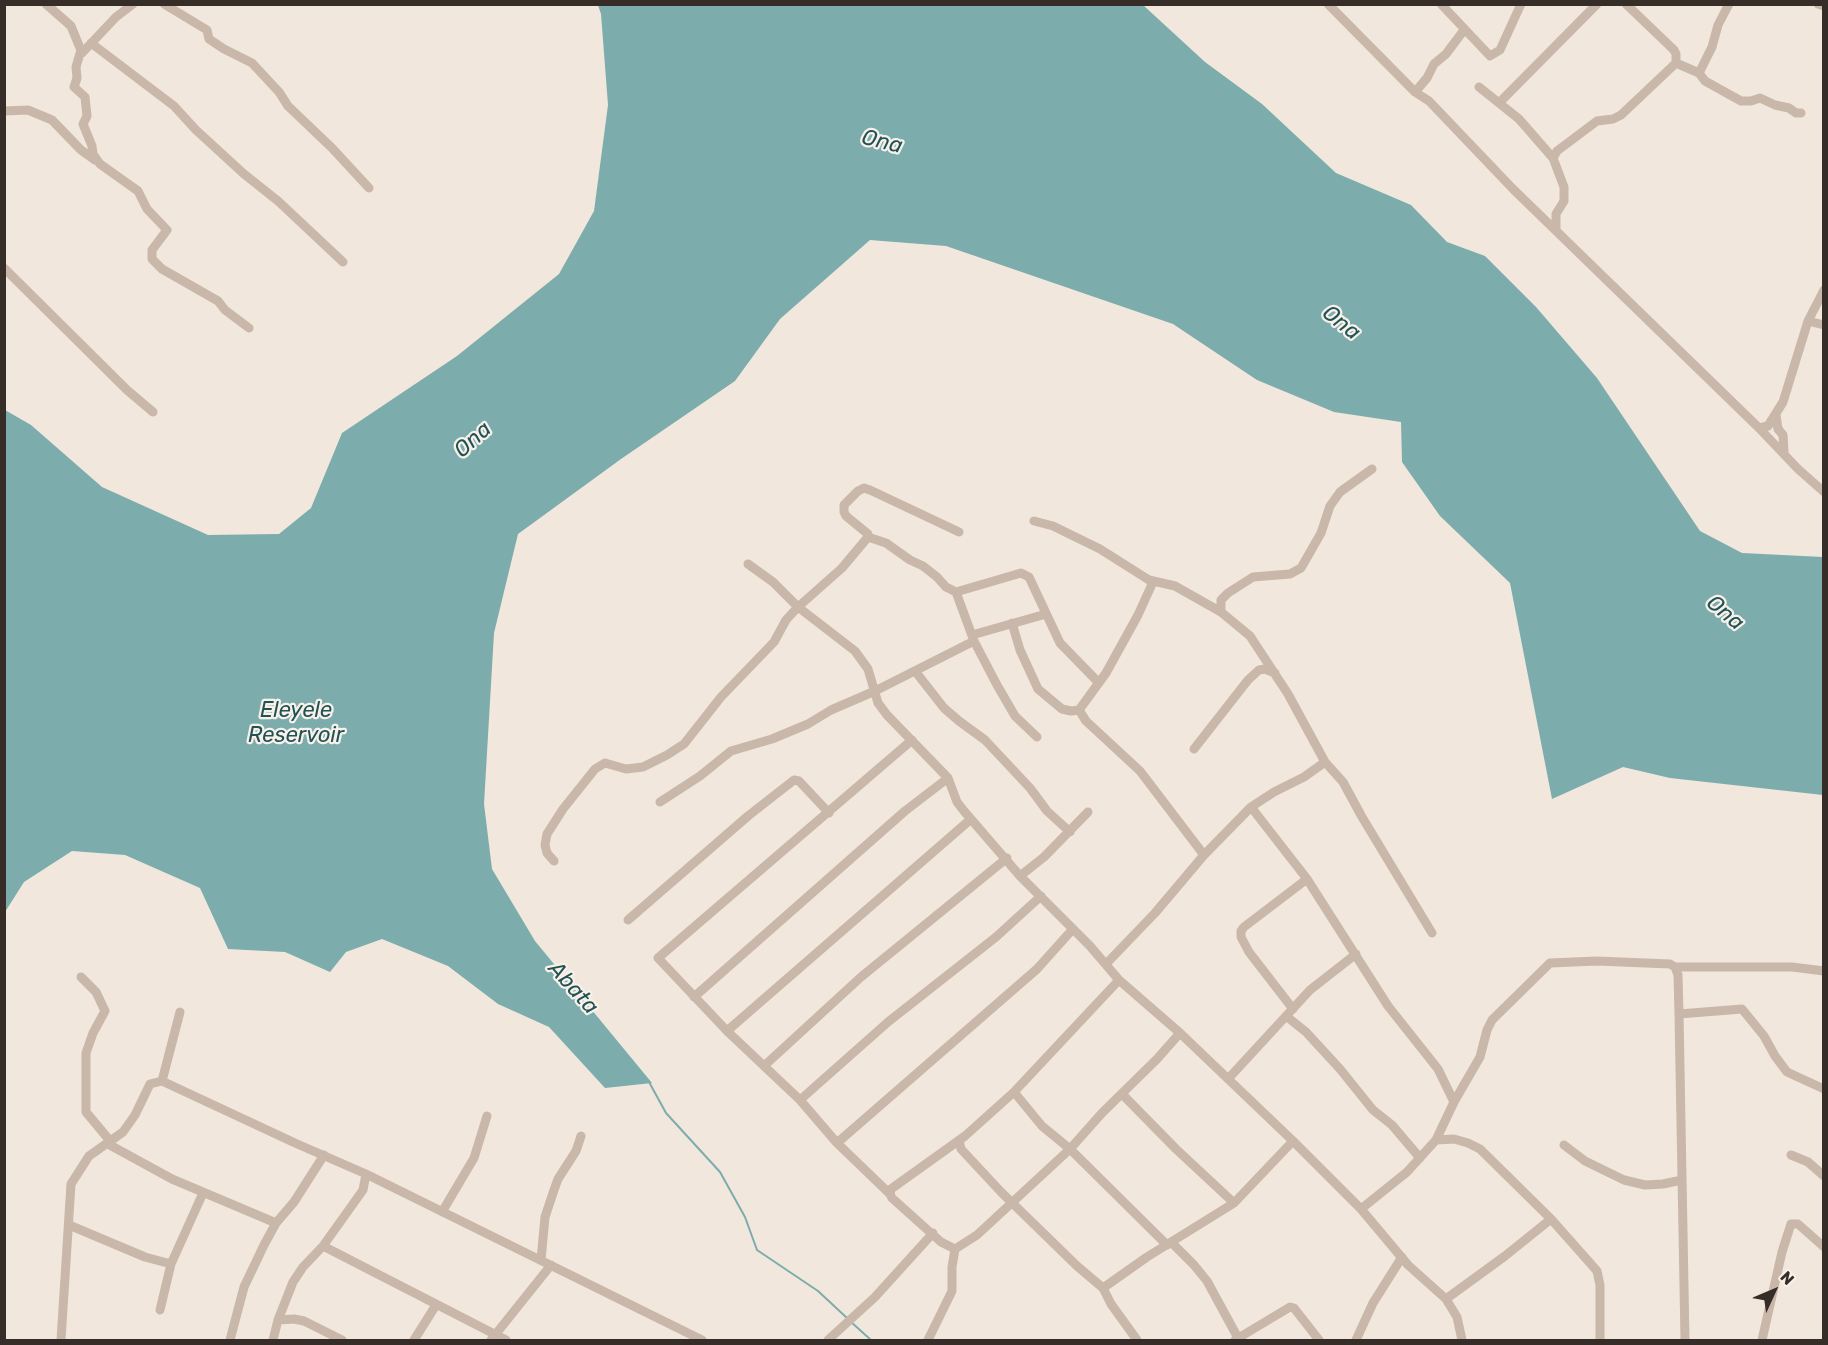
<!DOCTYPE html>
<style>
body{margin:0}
#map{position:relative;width:1828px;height:1345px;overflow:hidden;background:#f1e7dd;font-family:Rubik,sans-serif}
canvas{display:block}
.frame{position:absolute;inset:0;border:6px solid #362d29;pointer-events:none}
.north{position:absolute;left:1744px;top:1261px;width:60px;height:60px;-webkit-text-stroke:4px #f9f1e9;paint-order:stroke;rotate:46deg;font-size:16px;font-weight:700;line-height:24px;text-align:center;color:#362d29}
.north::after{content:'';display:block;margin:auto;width:21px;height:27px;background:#362d29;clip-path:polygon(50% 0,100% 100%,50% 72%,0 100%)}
</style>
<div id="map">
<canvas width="1828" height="1345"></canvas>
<div class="frame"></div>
<div class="north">N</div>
</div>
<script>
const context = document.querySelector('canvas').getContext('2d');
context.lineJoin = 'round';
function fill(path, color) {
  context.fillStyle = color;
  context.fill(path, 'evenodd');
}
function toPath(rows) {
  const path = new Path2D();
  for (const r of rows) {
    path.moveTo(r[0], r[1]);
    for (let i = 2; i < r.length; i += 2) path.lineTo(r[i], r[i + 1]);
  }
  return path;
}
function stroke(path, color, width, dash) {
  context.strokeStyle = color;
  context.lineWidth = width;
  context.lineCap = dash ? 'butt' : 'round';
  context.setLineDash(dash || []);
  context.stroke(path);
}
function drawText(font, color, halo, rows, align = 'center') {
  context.font = font + ' Rubik,sans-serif';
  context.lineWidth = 4.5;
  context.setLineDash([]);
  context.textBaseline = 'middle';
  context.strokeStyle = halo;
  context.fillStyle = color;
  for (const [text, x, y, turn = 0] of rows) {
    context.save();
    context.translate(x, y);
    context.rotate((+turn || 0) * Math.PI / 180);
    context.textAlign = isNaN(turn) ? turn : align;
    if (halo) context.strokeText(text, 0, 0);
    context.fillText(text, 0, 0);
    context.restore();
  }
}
const water = toPath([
 [598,5,1143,5,1205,62,1262,104,1336,173,1411,205,1447,242,1485,256,1536,307,1597,378,1700,531,1742,553,1823,557,1823,795,1670,778,1623,767,1552,799,1510,583,1440,516,1402,462,1401,422,1334,412,1257,380,1173,324,946,246,870,240,780,319,735,381,621,459,518,534,494,633,484,804,492,869,535,941,652,1083,605,1088,549,1027,498,1004,448,966,382,939,346,952,330,972,285,952,228,949,200,888,125,855,72,851,24,882,5,912,5,410,31,425,102,487,208,535,279,534,311,508,342,433,457,356,559,274,594,211,608,105,601,14]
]);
const stream = toPath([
 [649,1082,666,1113,720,1172,745,1217,757,1250,818,1291,847,1318],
 [851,1322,871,1340]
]);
const street = toPath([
 [46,4,71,26,82,53,116,17,133,4],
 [164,4,207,30,209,39,224,49,252,63,279,92,288,106,332,148,369,188],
 [1328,4,1415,92,1427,78,1434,64,1446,54,1464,30],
 [1441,4,1490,56,1500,50,1521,4],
 [1818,4,1824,6],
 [91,43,174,106,196,130,244,174,278,201,343,262],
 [81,50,76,67,77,78,74,87,85,97,87,116,83,124,92,146,93,154,100,164,138,191,147,209,167,230,152,250,152,259,162,269,218,301,225,310,249,328],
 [1676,63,1699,73,1712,47,1718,25,1729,4],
 [1699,73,1705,81,1741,101,1751,101,1760,98,1775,105,1789,108,1796,113,1801,113],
 [1479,87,1519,119,1553,158],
 [1415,92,1429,101,1513,189,1759,428,1768,426,1783,402,1808,321,1824,290],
 [1499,103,1597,4],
 [4,111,28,110,52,120,81,150,95,160],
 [1556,229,1556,214,1564,201,1564,187,1553,158,1557,151,1597,121,1613,119,1621,115,1676,63,1676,54,1674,50,1626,4],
 [4,268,127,390,153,412],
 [1808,321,1824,325],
 [1776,415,1778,429,1783,435,1784,452],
 [1759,428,1798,469,1824,492],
 [1034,521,1053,526,1100,549,1149,580,1175,586,1221,612,1250,636,1288,694,1325,762,1343,782,1362,817,1432,933],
 [959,532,870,490,864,488,858,491,844,505,844,512,846,516,868,534,868,537,886,543,910,560,923,566,937,577,946,587,956,592,1021,573,1029,577,1060,643,1099,683],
 [748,564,773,582,798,607,855,651,868,669,878,703,887,715,948,778,957,802,964,811,1020,876,1090,946,1119,980,1180,1033,1293,1141,1361,1209,1408,1265,1446,1299,1457,1317,1462,1340],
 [956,592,974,641,997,685,1015,716,1037,737],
 [1221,612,1221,600,1228,593,1253,577,1290,574,1301,568,1321,533,1330,506,1340,492,1372,469],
 [1012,623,1020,650,1038,689,1062,709,1071,711,1079,710,1106,673,1138,615,1153,582],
 [972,635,1046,614],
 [915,671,944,708,959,721,985,740,1030,788,1047,811,1070,832],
 [1079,710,1086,721,1140,771,1204,855],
 [912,740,658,958,727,1031,800,1100,837,1143,890,1194,892,1198,941,1242,955,1249],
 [1194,749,1248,680,1259,670,1265,669,1275,673],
 [660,802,700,776,731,751,772,739,808,724,831,710,875,691,974,641],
 [1251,807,1307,879,1388,1006,1438,1069,1454,1102],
 [554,861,547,853,545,845,547,834,563,809,595,769,605,763,626,769,643,767,667,755,684,744,721,697,774,642,786,620,798,607,842,568,868,537],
 [1020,876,1044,857,1088,812],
 [628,920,748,816,794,780,799,781,829,813],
 [1106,964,1155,913,1204,855,1251,807,1274,792,1304,777,1325,762],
 [1675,967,1678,975,1679,1014,1685,1340],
 [81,977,96,992,105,1011,93,1033,86,1053,86,1112,111,1142],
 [694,997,905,811,948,778],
 [1293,1009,1249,952,1241,937,1241,931,1244,927,1307,879],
 [1679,1014,1742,1009,1764,1036,1775,1056,1787,1072,1824,1089],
 [1286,1016,1306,1032,1340,1069,1373,1110,1392,1125,1420,1158],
 [727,1031,971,819],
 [764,1066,861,977,1007,858],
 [1228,1079,1310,990,1356,954],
 [162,1081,180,1012],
 [1014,1092,1042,1126,1070,1149,1167,1245],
 [1122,1094,1176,1149,1234,1203],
 [800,1100,888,1022,996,937,1041,896],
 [959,1140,961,1149,1001,1192,1077,1266,1103,1288,1111,1304,1137,1340],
 [1436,1140,1454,1139,1468,1143,1480,1149,1551,1219,1590,1263,1597,1271,1600,1285,1600,1340],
 [837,1143,1037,969,1072,930],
 [108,1144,172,1179,276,1223],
 [1564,1145,1585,1161,1624,1180,1645,1185,1663,1184,1682,1180],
 [1791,1155,1808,1162,1824,1176],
 [890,1194,891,1189,965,1136,1014,1092,1119,980],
 [1361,1209,1407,1172,1436,1140,1454,1102,1480,1057,1487,1030,1492,1020,1550,963,1597,961,1670,964,1675,967,1792,967,1824,971],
 [442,1212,474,1158,487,1116],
 [69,1225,145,1257,171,1264],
 [1172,1243,1194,1265,1207,1281,1238,1338],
 [323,1246,506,1340],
 [541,1260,545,1217,554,1190,558,1179,576,1151,581,1136],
 [1103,1288,1147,1257,1234,1203,1293,1141],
 [1446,1299,1505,1256,1551,1219],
 [160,1310,171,1264,203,1193],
 [278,1320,294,1319,304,1321,342,1340],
 [61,1340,71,1184,89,1156,123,1132,135,1115,150,1084,162,1081,295,1143,366,1174,702,1340],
 [230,1340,244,1287,264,1245,276,1223,294,1202,324,1155],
 [273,1340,278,1320,293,1282,303,1267,323,1246,363,1190,366,1174],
 [414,1340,436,1305],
 [491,1340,551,1265],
 [828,1340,875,1297,933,1233],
 [928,1340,952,1291,952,1267,955,1249,977,1235,1070,1149,1102,1113,1157,1059,1180,1033],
 [1235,1340,1290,1307,1294,1308,1319,1340],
 [1356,1340,1373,1303,1402,1257],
 [1762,1340,1782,1252,1791,1224,1798,1224,1824,1247]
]);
const waterNames = [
 ["Ona",882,142,14],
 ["Ona",1341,323,38],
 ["Ona",473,440,-42],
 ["Ona",1725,613,40],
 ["Eleyele",296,711],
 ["Reservoir",296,736],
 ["Abata",573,988,48]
];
fill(water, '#7dacad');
stroke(stream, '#7dacad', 2);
stroke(street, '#c9b7a9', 9);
drawText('italic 22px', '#205356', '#f9f1e9', waterNames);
</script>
